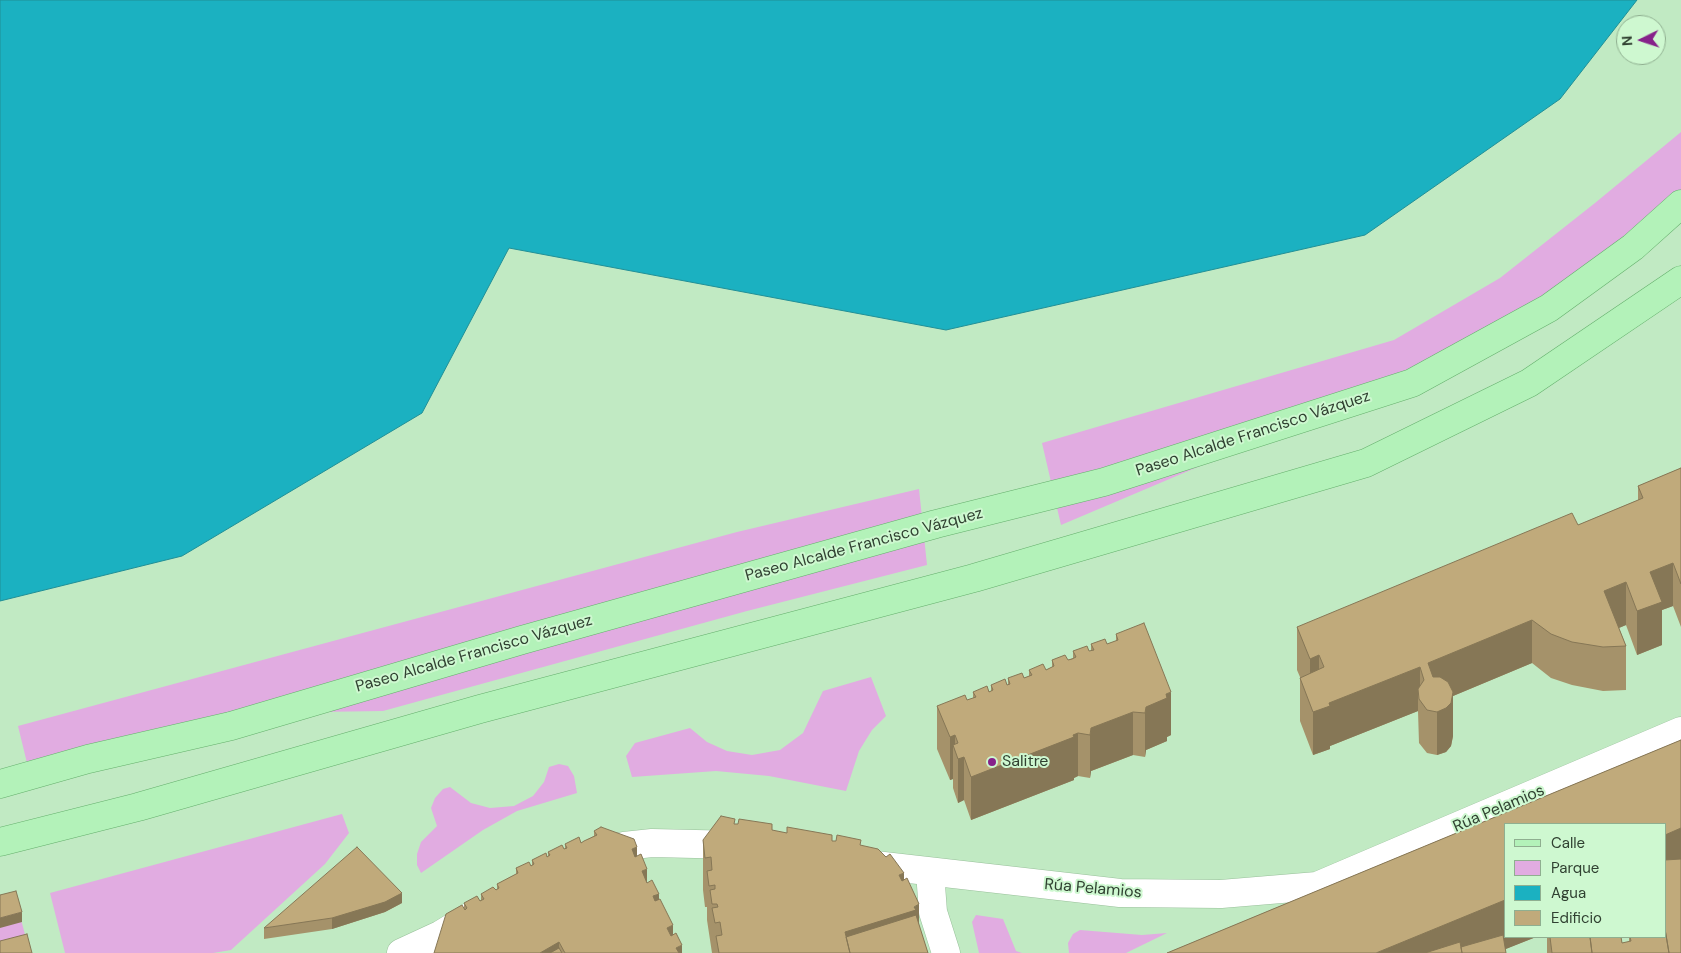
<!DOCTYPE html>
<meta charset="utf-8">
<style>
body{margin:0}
#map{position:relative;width:1681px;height:953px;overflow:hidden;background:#c1eac3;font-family:"DM Sans",sans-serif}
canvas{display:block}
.legend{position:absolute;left:1504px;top:823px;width:162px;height:115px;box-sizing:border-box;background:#cef8d0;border:1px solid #8faf90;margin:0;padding:6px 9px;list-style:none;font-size:15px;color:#304131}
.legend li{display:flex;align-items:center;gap:10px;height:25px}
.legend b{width:25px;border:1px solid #8faf90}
.north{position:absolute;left:1616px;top:15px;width:50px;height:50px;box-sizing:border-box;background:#cef8d0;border:1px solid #8faf90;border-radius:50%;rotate:266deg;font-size:14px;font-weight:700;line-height:20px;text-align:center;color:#304131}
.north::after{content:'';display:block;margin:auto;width:18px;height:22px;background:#86228a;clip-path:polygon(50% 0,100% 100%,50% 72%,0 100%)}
</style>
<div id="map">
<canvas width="1681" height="953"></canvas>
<ul class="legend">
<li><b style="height:6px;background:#b3f2b9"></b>Calle</li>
<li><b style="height:14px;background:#e1ace1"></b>Parque</li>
<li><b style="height:14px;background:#1bb1c1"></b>Agua</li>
<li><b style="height:14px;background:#c0aa7b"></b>Edificio</li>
</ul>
<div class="north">N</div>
</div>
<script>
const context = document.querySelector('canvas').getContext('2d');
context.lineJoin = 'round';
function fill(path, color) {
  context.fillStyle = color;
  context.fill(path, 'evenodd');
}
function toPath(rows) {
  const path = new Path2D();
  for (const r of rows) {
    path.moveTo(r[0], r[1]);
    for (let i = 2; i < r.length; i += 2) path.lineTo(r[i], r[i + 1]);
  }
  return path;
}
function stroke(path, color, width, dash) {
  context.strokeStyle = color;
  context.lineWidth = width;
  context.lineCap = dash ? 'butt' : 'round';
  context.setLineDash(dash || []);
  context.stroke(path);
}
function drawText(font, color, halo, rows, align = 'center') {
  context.font = font + ' "DM Sans",sans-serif';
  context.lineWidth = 4;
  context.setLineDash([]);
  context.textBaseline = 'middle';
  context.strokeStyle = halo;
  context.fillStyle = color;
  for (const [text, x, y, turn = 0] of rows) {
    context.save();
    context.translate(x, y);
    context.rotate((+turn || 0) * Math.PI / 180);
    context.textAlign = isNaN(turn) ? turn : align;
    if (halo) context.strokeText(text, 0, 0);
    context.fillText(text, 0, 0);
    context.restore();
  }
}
const green = toPath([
 [1681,132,1681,199,1515,329,1377,391,1061,525,1042,443,1394,340,1500,278,1595,203],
 [919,489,927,565,747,611,383,711,253,713,27,763,18,726,737,532],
 [871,677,886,716,872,730,859,751,846,791,769,776,716,771,632,777,626,756,635,743,690,728,707,742,727,751,752,755,780,750,803,733,823,691],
 [559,764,568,766,574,776,577,793,517,811,483,830,421,873,417,865,417,854,421,842,437,826,431,808,435,798,443,789,450,787,471,803,490,808,514,806,533,796,544,782,549,767],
 [342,814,349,833,325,864,231,950,213,953,65,953,50,893],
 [16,901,30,953,0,953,0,905],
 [976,915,1003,919,1016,951,1022,953,979,953,972,922],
 [1080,930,1142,935,1167,933,1126,953,1069,953,1068,943,1073,934]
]);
const water = toPath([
 [0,0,1637,0,1560,99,1365,235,946,330,509,248,422,413,182,556,0,601,0,0]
]);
const minor = toPath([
 [598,851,624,846,652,843,739,845],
 [866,864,1120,893,1221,894,1317,886,1681,731],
 [930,872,933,912,946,953],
 [401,953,440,935,471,916]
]);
const major = toPath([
 [0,784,88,759,231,726,522,640,936,524,1104,482,1412,383,1549,308,1633,247,1681,204],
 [0,842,138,807,480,709,974,578,1366,463,1529,383,1681,280]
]);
const wall = toPath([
 [1681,468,1681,627,1673,606,1662,610,1662,645,1637,655,1626,625,1619,628,1626,646,1626,690,1603,691,1572,685,1551,678,1532,663,1453,696,1453,736,1451,746,1446,752,1437,755,1427,753,1419,743,1418,711,1330,746,1330,749,1313,755,1300,721,1300,677,1297,670,1297,627,1578,525,1638,500,1638,486],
 [1116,634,1171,735,1167,737,1167,741,1146,750,1145,757,1133,755,1091,771,1090,778,1078,776,1074,778,1074,780,971,820,964,800,958,803,953,788,953,779,950,780,937,749,937,706,967,700,973,698,973,692,991,691,991,685,1008,685,1008,678,1024,678,1029,676,1029,670,1046,670,1052,667,1052,660,1068,660,1073,658,1073,651,1091,651,1091,644,1107,644,1116,641],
 [1681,740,1681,953,1547,953,1547,937,1621,937,1622,943,1629,942,1629,937,1665,937,1665,824,1505,937,1536,937,1505,949,1167,953],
 [735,824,861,846,904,879,928,953,712,953,707,920,707,907,705,907,703,890,703,840],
 [594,831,637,856,647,883,659,900,673,935,682,953,434,953,464,908,464,903,481,900,481,894,496,890,497,889,497,884,516,875,516,868,532,865,532,860,547,857,548,856,548,852,565,849,565,844,581,843,594,836],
 [402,903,385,912,332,929,264,939,264,928]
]);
const shadedWall = toPath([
 [1673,563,1673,606,1662,610,1662,645,1637,655,1637,611,1650,572],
 [1626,582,1626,625,1604,634,1604,591],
 [1532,620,1532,663,1453,696,1453,736,1451,746,1446,752,1437,755,1437,712,1428,707,1428,663],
 [1319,655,1319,699,1310,702,1310,659],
 [1420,667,1420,701,1418,689,1418,711,1330,746,1330,749,1313,755,1313,712,1329,703],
 [1171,692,1171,735,1167,737,1167,741,1146,750,1145,757,1145,713,1146,707,1166,694],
 [1133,712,1133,755,1091,771,1090,778,1090,735,1091,728],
 [1078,733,1078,776,1074,778,1074,780,971,820,971,777],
 [955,735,955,751,953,745,953,779,950,780,950,737],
 [964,757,964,800,958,803,958,759],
 [1681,828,1681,877,1665,884,1665,835],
 [637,847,637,896,632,849],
 [647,869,647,918,642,871],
 [904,873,904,913,919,904,919,953,849,953,845,932,899,875],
 [402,893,402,903,385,912,332,929,332,918],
 [659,894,659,943,653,896],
 [1505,900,1505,937,1536,937,1496,953,1376,953],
 [22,912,22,922,0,928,0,918],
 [673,925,673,953,667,928],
 [559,942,559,953,540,953],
 [682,945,682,953,676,953,676,948]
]);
const building = toPath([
 [1681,468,1681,584,1673,563,1650,572,1662,602,1637,611,1626,582,1604,591,1626,646,1603,647,1572,642,1551,634,1532,620,1428,663,1433,677,1440,677,1448,682,1453,692,1451,703,1446,708,1437,712,1427,710,1419,699,1418,689,1424,680,1420,667,1329,703,1330,706,1313,712,1300,678,1324,667,1319,655,1310,659,1297,627,1572,513,1578,525,1643,498,1638,486,1681,468],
 [1144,623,1171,692,1166,694,1167,698,1146,707,1145,713,1133,712,1091,728,1090,735,1078,733,1073,735,1074,737,971,777,964,757,958,759,953,745,958,743,955,735,950,737,937,706,965,695,967,700,976,697,973,692,987,686,989,692,993,690,991,685,1005,679,1007,685,1010,684,1008,678,1022,673,1024,678,1032,675,1029,670,1043,664,1046,670,1054,666,1052,660,1065,655,1068,660,1072,659,1076,657,1073,651,1087,646,1089,651,1094,650,1091,644,1105,639,1107,644,1118,640,1116,634,1144,623],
 [1681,740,1681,828,1665,835,1665,824,1505,824,1505,900,1376,953,1167,953,1681,740],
 [721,816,735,819,734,824,738,824,739,819,772,824,772,830,787,833,787,827,832,835,832,841,836,841,837,835,861,840,860,845,878,849,886,857,890,854,904,873,899,875,902,881,907,878,919,904,914,907,916,910,845,932,850,953,719,953,716,936,722,935,720,922,715,923,712,908,718,907,717,904,712,904,710,890,715,889,715,885,709,886,707,871,712,870,711,857,705,858,703,840,721,816],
 [601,827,634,839,637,847,632,849,635,857,641,854,647,869,642,871,647,883,652,880,659,894,653,896,655,901,660,899,673,925,667,928,671,936,676,933,682,945,676,948,679,953,565,953,559,942,540,953,434,953,446,914,462,905,465,910,467,908,464,903,477,896,480,901,484,899,481,894,493,887,496,890,499,888,497,884,518,873,516,868,529,862,531,866,534,864,532,860,546,853,547,857,550,855,548,852,562,845,564,849,567,848,565,844,579,837,581,843,584,841,597,835,594,831,601,827],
 [357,847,402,893,385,902,332,918,264,928,357,847],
 [1681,859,1681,953,1669,953,1665,929,1665,860,1681,859],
 [16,891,22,912,0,918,0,895,16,891],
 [916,915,928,953,850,953,846,937,916,915],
 [1665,929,1669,953,1592,953,1590,937,1621,937,1622,943,1631,941,1630,937,1665,937,1665,929],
 [27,934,32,953,0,953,0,941,27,934],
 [1503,935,1506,953,1462,953,1461,947,1503,935],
 [1550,937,1590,937,1592,953,1552,953,1550,937],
 [1460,942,1462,953,1425,953,1460,942],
 [559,948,562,953,550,953,559,948]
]);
const markers = [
 [992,762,5,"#86228a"]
];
const streetNames = [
 ["Paseo Alcalde Francisco Vázquez",1253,434,-18],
 ["Paseo Alcalde Francisco Vázquez",864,545,-15],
 ["Paseo Alcalde Francisco Vázquez",474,654,-16],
 ["Rúa Pelamios",1499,809,-23],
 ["Rúa Pelamios",1093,889,5]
];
const poiNames = [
 ["Salitre",1002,762]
];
fill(green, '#e1ace1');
fill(water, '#1bb1c1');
stroke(water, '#218f96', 1);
stroke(minor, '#98c09a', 29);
stroke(major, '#64af6c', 29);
stroke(minor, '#fff', 28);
stroke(major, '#b3f2b9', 28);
fill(wall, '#a5926a');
fill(shadedWall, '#867756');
fill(building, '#c0aa7b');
stroke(building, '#867756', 1);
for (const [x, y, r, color] of markers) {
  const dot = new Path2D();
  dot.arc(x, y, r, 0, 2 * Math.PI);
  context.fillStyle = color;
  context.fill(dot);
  stroke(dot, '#cef8d0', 2);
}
drawText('16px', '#304131', '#cef8d0', streetNames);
drawText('16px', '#304131', '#cef8d0', poiNames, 'left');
</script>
